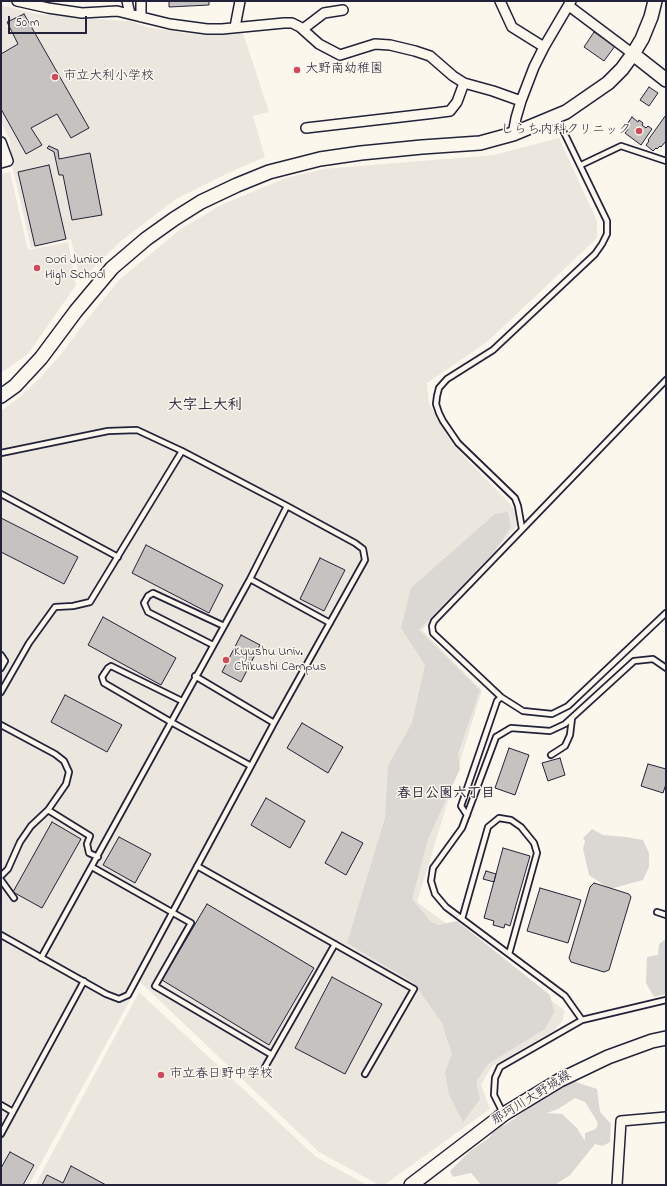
<!DOCTYPE html>
<meta charset="utf-8">
<style>
body{margin:0}
#map{position:relative;width:667px;height:1186px;overflow:hidden;background:#fbf7ec;font-family:"Indie Flower",sans-serif}
canvas{display:block}
.frame{position:absolute;inset:0;border:2px solid #22223b;pointer-events:none}
.scale{position:absolute;left:8px;top:16px;width:79px;height:18px;box-sizing:border-box;border:2px solid #22223b;border-top:0;padding-left:5px;font-size:12px;line-height:14px;white-space:nowrap;color:#22223b;-webkit-text-stroke:3px #fbf7ec;paint-order:stroke}
</style>
<div id="map">
<canvas width="667" height="1186"></canvas>
<div class="frame"></div>
<div class="scale">50 m</div>
</div>
<script>
const context = document.querySelector('canvas').getContext('2d');
context.lineJoin = 'round';
function fill(path, color) {
  context.fillStyle = color;
  context.fill(path, 'evenodd');
}
function toPath(rows) {
  const path = new Path2D();
  for (const r of rows) {
    path.moveTo(r[0], r[1]);
    for (let i = 2; i < r.length; i += 2) path.lineTo(r[i], r[i + 1]);
  }
  return path;
}
function stroke(path, color, width, dash) {
  context.strokeStyle = color;
  context.lineWidth = width;
  context.lineCap = dash ? 'butt' : 'round';
  context.setLineDash(dash || []);
  context.stroke(path);
}
function drawText(font, color, halo, rows, align = 'center') {
  context.font = font + ' "Indie Flower","Klee One",sans-serif';
  context.lineWidth = 3;
  context.setLineDash([]);
  context.textBaseline = 'middle';
  context.strokeStyle = halo;
  context.fillStyle = color;
  for (const [text, x, y, turn = 0] of rows) {
    context.save();
    context.translate(x, y);
    context.rotate((+turn || 0) * Math.PI / 180);
    context.textAlign = isNaN(turn) ? turn : align;
    if (halo) context.strokeText(text, 0, 0);
    context.fillText(text, 0, 0);
    context.restore();
  }
}
const built = toPath([
 [1,5,36,14,63,16,78,19,97,19,130,21,147,27,184,33,206,35,223,34,242,30,269,112,253,116,265,157,228,173,176,199,121,241,80,281,71,239,31,248,13,169,9,138,1,122],
 [559,138,597,221,597,238,487,342,427,383,429,404,453,445,514,508,518,525,422,630,482,690,417,902,564,1010,563,1020,555,1030,492,1066,481,1085,490,1109,384,1185,379,1185,319,1152,140,982,29,1185,1,1185,1,411,20,397,41,377,63,352,85,322,120,279,181,229,221,205,286,178,323,169,494,155],
 [10,172,28,250,68,242,76,285,28,354,1,373,1,174],
 [139,992,316,1157,367,1185,35,1185]
]);
const green = toPath([
 [508,512,511,527,495,551,419,630,480,690,458,754,460,769,428,839,412,899,431,922,439,925,457,921,550,995,554,1012,545,1029,488,1064,476,1082,480,1099,463,1122,449,1095,445,1072,452,1054,442,1023,414,983,347,943,385,818,388,766,412,723,425,665,401,628,411,588,495,514],
 [592,829,603,835,626,837,643,840,649,853,649,867,643,880,610,889,589,875,583,849,585,841,583,838],
 [666,939,666,994,654,997,646,983,647,957,658,955,659,944],
 [573,1081,597,1089,600,1112,611,1124,610,1142,603,1146,595,1144,570,1175,555,1185,481,1185,471,1173,453,1177,450,1171,469,1152,489,1138,497,1127,507,1124,532,1105],
 [575,1098,585,1102,598,1123,596,1129,585,1133,585,1141,577,1128,562,1114,547,1113,558,1109]
]);
const building = toPath([
 [169,1,209,1,209,5,169,7,169,1],
 [24,14,89,128,71,138,57,114,31,128,42,145,26,154,1,109,1,54,18,44,7,22,24,14],
 [594,32,615,46,604,61,584,47,594,32],
 [649,87,658,93,649,106,640,100,649,87],
 [666,115,666,141,661,147,660,146,657,149,656,148,653,151,646,145,649,141,648,140,666,115],
 [632,117,638,122,639,120,643,123,642,125,646,128,648,126,652,129,641,145,625,133,628,129,625,127,632,117],
 [49,146,58,150,59,159,90,153,102,215,72,220,63,175,59,175,54,152,47,148,49,146],
 [49,165,66,239,35,246,18,172,49,165],
 [1,518,78,557,64,584,1,552,1,518],
 [146,545,223,585,209,613,132,573,146,545],
 [320,558,345,570,324,611,300,599,320,558],
 [103,617,176,658,161,685,88,645,103,617],
 [241,635,260,645,241,682,222,672,241,635],
 [65,695,122,725,107,752,51,722,65,695],
 [302,723,343,747,328,773,287,748,302,723],
 [509,748,529,755,515,795,495,788,509,748],
 [560,758,565,775,548,781,542,763,560,758],
 [648,764,666,769,666,784,663,793,641,786,648,764],
 [266,798,305,821,290,848,251,825,266,798],
 [52,822,81,839,42,908,13,892,52,822],
 [342,832,363,843,346,875,325,863,342,832],
 [119,837,151,854,135,883,103,865,119,837],
 [503,848,530,856,510,926,505,924,504,928,493,925,494,921,484,918,503,848],
 [486,871,496,874,494,882,483,879,486,871],
 [594,883,629,894,631,897,609,970,604,972,571,962,569,958,590,887,594,883],
 [540,888,581,900,568,943,527,931,540,888],
 [207,904,314,968,269,1045,162,980,207,904],
 [332,977,382,1004,345,1074,295,1048,332,977],
 [10,1152,34,1165,23,1185,1,1185,1,1168,10,1152],
 [71,1166,106,1185,42,1185,47,1175,63,1183,71,1166]
]);
const lane = toPath([
 [581,165,621,146,666,161],
 [666,380,434,621,432,626,433,633,501,697,523,711,552,714,568,706,666,613],
 [1,453,108,431,137,430,182,451,287,506,355,543,363,549,365,560,274,723,128,995,119,999,106,994,1,935],
 [1,494,118,557],
 [522,529,518,506,515,498,458,443,443,421,439,413,436,404,437,396,439,388,447,379,493,350,595,254,602,244,607,234,607,221,557,118],
 [250,579,330,623],
 [213,645,148,612,144,603,148,596,153,593,224,626],
 [1,655,5,661,1,668],
 [195,676,274,723],
 [1,692,29,643,55,607,73,606,90,602,182,451],
 [182,701,111,666,108,668,102,677,104,683,171,722,251,766],
 [1,725,55,754,64,761,69,772,66,784,48,810,31,826,20,842,8,869,1,876],
 [551,755,565,746,570,735,572,718],
 [48,810,90,836,87,844,89,853,98,857],
 [467,815,461,806,497,701,501,697],
 [197,866,414,989,365,1074],
 [92,867,191,923,155,986,272,1055],
 [1,880,14,898],
 [657,912,666,915],
 [462,919,488,827,499,818,511,820,521,827,534,843,537,853,509,954],
 [41,958,250,579,287,506],
 [582,1020,565,996,446,907,435,894,431,881,433,868,462,828,496,737,511,728,550,731,565,724,634,661,653,659,666,668],
 [265,1067,335,944],
 [1,1105,13,1112],
 [503,1113,494,1095,495,1078,500,1067,582,1020,666,1000],
 [1,1134,84,981]
]);
const street = toPath([
 [17,1,48,8,82,13,117,11,170,24,207,29,222,29,284,23,292,23,300,27,319,44,340,55,375,44,390,45,415,51,430,56,453,76,464,83,493,91,521,101,516,118,513,134],
 [127,1,130,14],
 [141,1,141,17],
 [500,1,512,27,544,47],
 [569,6,633,54],
 [235,27,240,1],
 [303,29,324,13,343,10],
 [521,101,534,67,544,47,571,1],
 [306,128,435,113,450,111,457,102,464,83],
 [1,142,8,161,1,163],
 [617,1185,621,1121,666,1117]
]);
const secondary = toPath([
 [633,54,666,80],
 [1,396,15,386,41,358,76,311,112,268,146,239,174,219,201,202,237,185,269,172,320,159,361,153,422,147,480,143,513,134,566,112,608,83,622,69,633,54,642,39,651,17,655,1],
 [411,1185,504,1114,560,1080,608,1057,652,1041,666,1038]
]);
const markers = [
 [297,70,4,"#d1495b"],
 [55,77,4,"#d1495b"],
 [639,131,4,"#d1495b"],
 [37,268,4,"#d1495b"],
 [226,660,4,"#d1495b"],
 [161,1075,4,"#d1495b"]
];
const poiNames = [
 ["大野南幼稚園",305,70],
 ["市立大利小学校",63,77],
 ["しらち内科クリニック",631,131,"right"],
 ["Oori Junior",45,261],
 ["High School",45,276],
 ["Kyushu Univ.",234,653],
 ["Chikushi Campus",234,668],
 ["市立春日野中学校",169,1075]
];
const streetNames = [
 ["那珂川大野城線",532,1099,-32]
];
const neighbourhoodNames = [
 ["春日公園六丁目",446,795]
];
const quarterNames = [
 ["大字上大利",205,407]
];
fill(built, '#ebe7df');
fill(green, '#dbd8d3');
fill(building, '#c6c2c0');
stroke(building, '#22223b', 1);
stroke(lane, '#22223b', 8);
stroke(street, '#22223b', 12);
stroke(secondary, '#22223b', 16);
stroke(lane, '#fbf7ec', 4.5);
stroke(street, '#fbf7ec', 9);
stroke(secondary, '#fbf7ec', 13);
for (const [x, y, r, color] of markers) {
  const dot = new Path2D();
  dot.arc(x, y, r, 0, 2 * Math.PI);
  context.fillStyle = color;
  context.fill(dot);
  stroke(dot, '#fbf7ec', 1.5);
}
drawText('13px', '#22223b', '#fbf7ec', poiNames, 'left');
drawText('13px', '#22223b', '#fbf7ec', streetNames);
drawText('bold 14px', '#22223b', '#fbf7ec', neighbourhoodNames);
drawText('bold 15px', '#22223b', '#fbf7ec', quarterNames);
</script>
